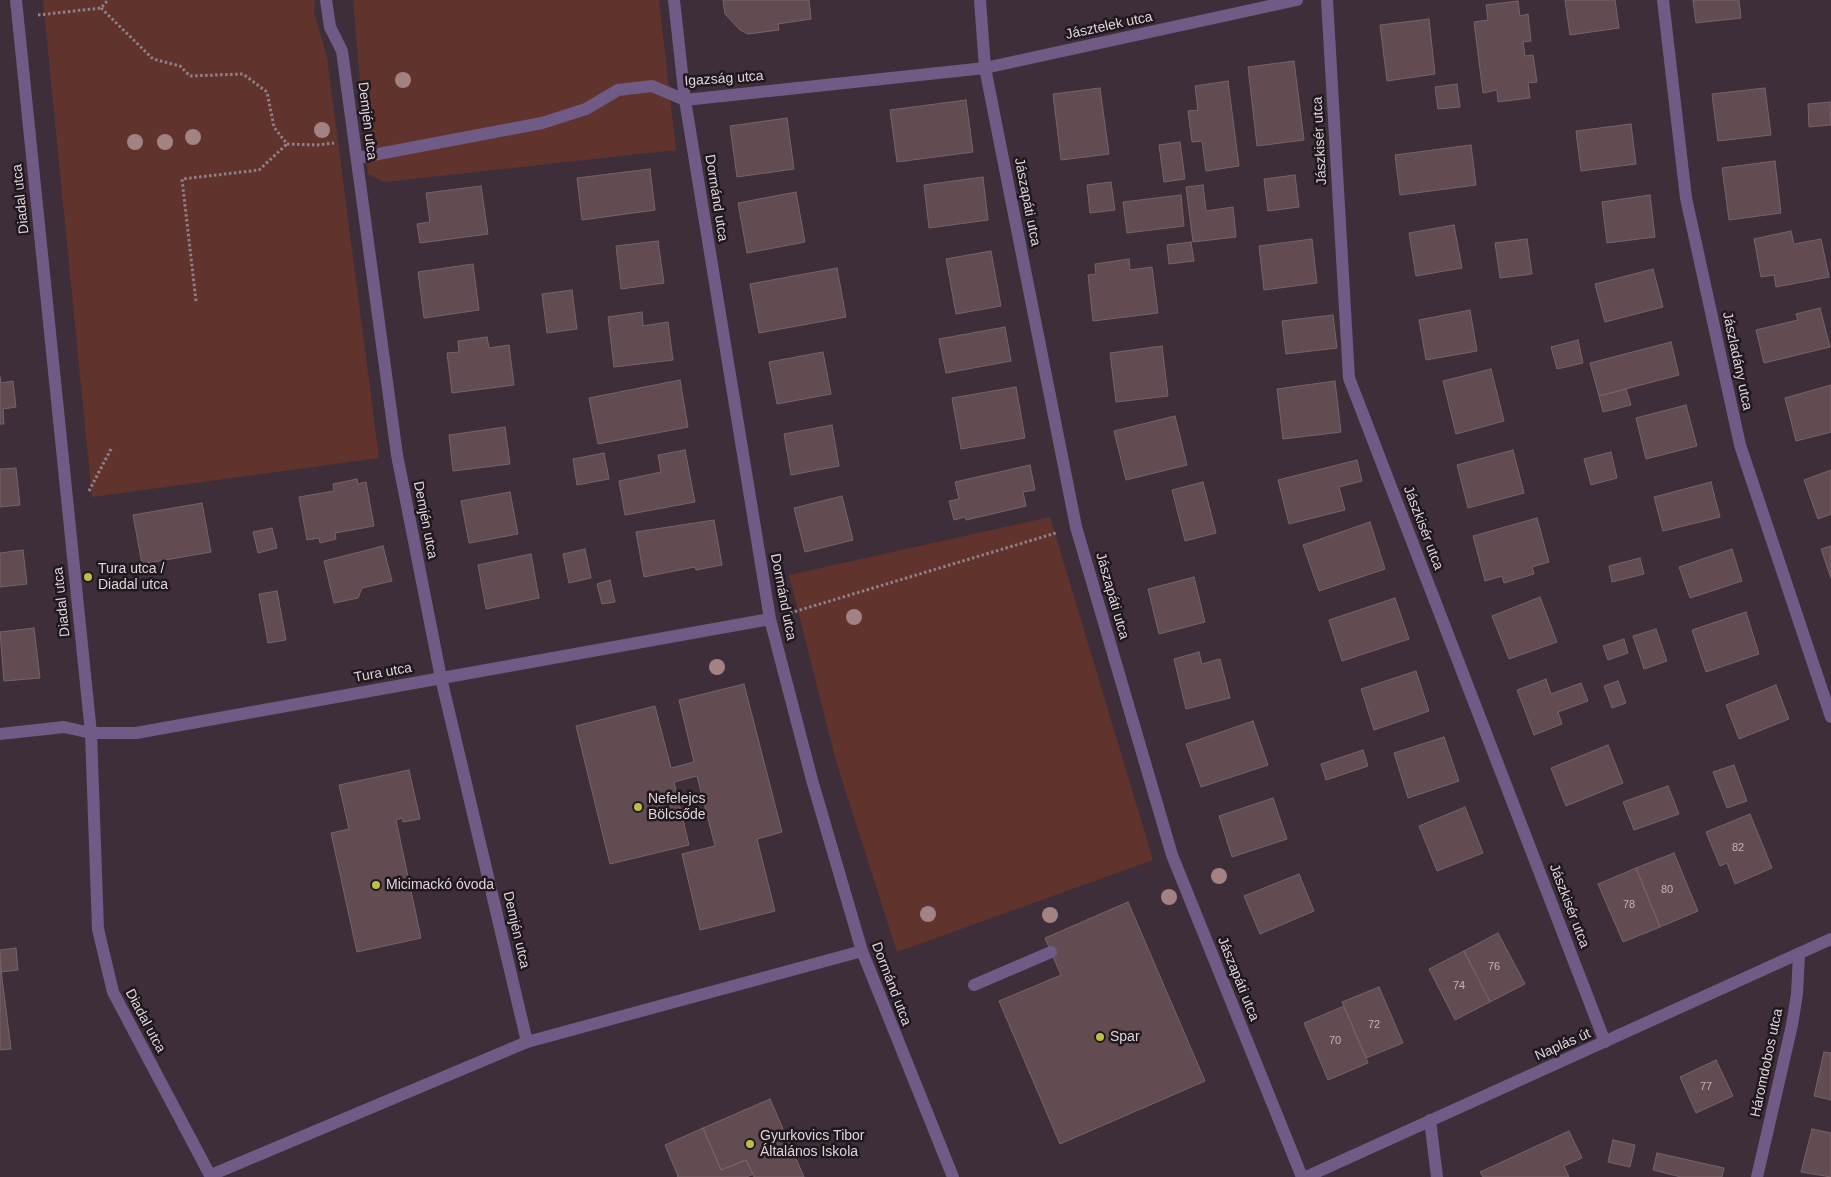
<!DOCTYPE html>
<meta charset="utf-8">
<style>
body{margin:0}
canvas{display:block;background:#3d2e3a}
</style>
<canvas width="1831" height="1177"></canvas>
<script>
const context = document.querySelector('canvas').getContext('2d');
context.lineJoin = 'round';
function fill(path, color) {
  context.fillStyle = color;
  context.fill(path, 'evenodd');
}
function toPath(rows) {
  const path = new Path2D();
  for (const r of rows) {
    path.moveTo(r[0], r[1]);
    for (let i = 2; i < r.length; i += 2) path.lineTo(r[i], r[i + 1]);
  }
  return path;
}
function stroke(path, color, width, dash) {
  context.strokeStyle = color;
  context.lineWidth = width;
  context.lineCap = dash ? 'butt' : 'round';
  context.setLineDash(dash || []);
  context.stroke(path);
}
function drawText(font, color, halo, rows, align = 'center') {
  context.font = font + ' Arial,sans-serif';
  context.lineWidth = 5;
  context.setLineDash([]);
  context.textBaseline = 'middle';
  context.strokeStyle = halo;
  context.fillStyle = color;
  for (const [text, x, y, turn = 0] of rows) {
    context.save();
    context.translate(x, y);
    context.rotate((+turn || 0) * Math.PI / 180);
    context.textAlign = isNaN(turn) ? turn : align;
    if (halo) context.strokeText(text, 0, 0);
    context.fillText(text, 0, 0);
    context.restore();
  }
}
const green = toPath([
 [43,0,315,0,314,12,327,57,379,458,92,497],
 [353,0,659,0,676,150,384,182,368,174],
 [1050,517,1153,860,897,952,836,761,789,575]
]);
const building = toPath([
 [723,0,809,0,811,19,778,24,779,30,748,34,740,30,725,14,723,0],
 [1565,0,1615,0,1619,28,1570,35,1565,0],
 [1693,0,1739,0,1741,18,1696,23,1693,0],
 [1518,1,1520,16,1528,14,1531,41,1523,42,1525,56,1533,55,1537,82,1528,83,1530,98,1498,102,1497,90,1483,93,1474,22,1488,20,1486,5,1518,1],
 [1429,19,1435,74,1387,81,1380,25,1429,19],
 [1294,61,1304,140,1257,146,1248,67,1294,61],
 [1228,81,1239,166,1206,171,1202,141,1192,142,1188,111,1198,110,1195,86,1228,81],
 [1457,84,1460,107,1438,109,1435,87,1457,84],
 [1100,88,1109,154,1061,160,1053,94,1100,88],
 [1765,88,1771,135,1718,141,1712,94,1765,88],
 [966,100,973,152,897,162,890,110,966,100],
 [1830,102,1831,125,1809,127,1808,104,1830,102],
 [787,118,794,169,737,177,730,126,787,118],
 [1631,124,1636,164,1581,171,1576,131,1631,124],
 [1180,142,1185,179,1164,182,1159,145,1180,142],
 [1471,145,1476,185,1400,195,1395,155,1471,145],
 [1775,161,1781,213,1729,220,1722,168,1775,161],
 [650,169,655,210,582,220,577,178,650,169],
 [1295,175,1299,207,1268,211,1264,179,1295,175],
 [983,177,988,220,929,228,924,185,983,177],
 [1111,182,1115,210,1090,213,1087,185,1111,182],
 [1203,185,1206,211,1233,207,1236,237,1193,242,1186,187,1203,185],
 [481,186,488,234,420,243,417,224,430,222,426,193,481,186],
 [796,192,805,242,747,253,738,203,796,192],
 [1181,195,1184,226,1127,233,1123,202,1181,195],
 [1650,195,1655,237,1607,243,1602,202,1650,195],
 [1454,225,1462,268,1416,276,1409,233,1454,225],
 [1791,231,1794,244,1821,239,1829,277,1776,287,1774,275,1761,277,1754,239,1791,231],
 [1312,239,1317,283,1264,290,1259,246,1312,239],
 [1527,239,1532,274,1500,278,1495,243,1527,239],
 [658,241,664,283,621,289,616,246,658,241],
 [1191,242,1194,261,1169,264,1167,245,1191,242],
 [991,251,1001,306,956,314,946,259,991,251],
 [1129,259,1130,270,1152,267,1158,313,1093,321,1088,275,1096,274,1095,264,1129,259],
 [473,264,479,310,424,318,418,272,473,264],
 [837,268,846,317,759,333,750,284,837,268],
 [1653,269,1663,307,1605,322,1595,284,1653,269],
 [572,290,577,329,547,333,542,294,572,290],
 [1820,308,1830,347,1764,363,1756,330,1798,320,1796,314,1820,308],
 [1470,310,1477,351,1426,360,1419,320,1470,310],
 [642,312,643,326,668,322,673,360,614,367,608,317,642,312],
 [1333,315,1337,348,1286,354,1282,321,1333,315],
 [1005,327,1011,361,946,373,939,339,1005,327],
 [487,337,489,348,509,345,514,385,452,393,447,353,459,352,458,341,487,337],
 [1578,340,1583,363,1557,369,1551,347,1578,340],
 [1671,342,1679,375,1599,396,1590,363,1671,342],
 [1162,346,1168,396,1116,402,1110,353,1162,346],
 [823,352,831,394,777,404,769,362,823,352],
 [1491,369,1504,421,1456,434,1443,381,1491,369],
 [0,377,1,383,13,381,16,407,3,409,4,424,0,424,0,377],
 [680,380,688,427,598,444,589,398,680,380],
 [1335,381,1341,432,1283,439,1277,389,1335,381],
 [1831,385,1831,432,1796,441,1785,398,1831,385],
 [1016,387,1025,438,961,449,952,398,1016,387],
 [1626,389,1631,405,1603,412,1599,396,1626,389],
 [1686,405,1697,446,1646,459,1636,418,1686,405],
 [1175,416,1187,465,1126,480,1114,431,1175,416],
 [832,425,839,466,791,475,784,434,832,425],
 [505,427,510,464,453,471,449,435,505,427],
 [685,450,695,502,625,515,619,481,661,472,658,455,685,450],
 [1513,450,1524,493,1468,508,1457,465,1513,450],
 [1611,452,1617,478,1591,485,1584,459,1611,452],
 [604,453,609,479,577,485,573,459,604,453],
 [1357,460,1362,481,1339,487,1345,510,1289,524,1278,480,1357,460],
 [1030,465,1035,490,1023,492,1026,506,966,520,965,517,954,520,949,501,959,499,955,482,1030,465],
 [16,468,20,505,0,507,0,469,16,468],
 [1831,470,1831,514,1818,519,1804,480,1831,470],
 [357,479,358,484,366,482,374,526,335,533,336,539,320,543,319,538,307,540,299,497,334,491,333,484,357,479],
 [1203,482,1216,533,1185,541,1172,490,1203,482],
 [1711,482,1720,517,1663,531,1654,497,1711,482],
 [510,492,518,534,469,543,461,501,510,492],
 [842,496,853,540,805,552,794,508,842,496],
 [202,503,211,552,142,564,133,515,202,503],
 [1537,518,1549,562,1532,567,1534,574,1504,583,1502,576,1485,581,1473,536,1537,518],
 [714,520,722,565,696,570,695,567,644,577,636,532,714,520],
 [1370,522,1385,569,1319,591,1303,545,1370,522],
 [272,528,277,548,258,553,253,532,272,528],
 [383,546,392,581,362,588,358,598,334,603,324,561,383,546],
 [1831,546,1831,578,1821,549,1831,546],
 [585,549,591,578,569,583,563,554,585,549],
 [1732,549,1742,581,1690,598,1679,567,1732,549],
 [23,550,27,584,0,587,0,553,23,550],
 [531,554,539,598,486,609,478,565,531,554],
 [1640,558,1644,574,1612,582,1609,566,1640,558],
 [1194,577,1205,622,1159,634,1148,589,1194,577],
 [610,580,615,602,602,604,597,584,610,580],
 [277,591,286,640,268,643,259,594,277,591],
 [1540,597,1557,642,1509,659,1492,616,1540,597],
 [1395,598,1409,639,1342,661,1329,620,1395,598],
 [1746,612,1759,654,1706,672,1692,630,1746,612],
 [34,628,40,678,4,681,0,632,34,628],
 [1656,629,1667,661,1644,669,1633,636,1656,629],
 [1624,639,1628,653,1608,660,1603,646,1624,639],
 [1199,652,1202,664,1220,659,1230,698,1186,709,1174,659,1199,652],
 [1416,671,1429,711,1374,730,1361,689,1416,671],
 [1546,679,1551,694,1581,683,1588,701,1558,712,1562,724,1534,735,1517,690,1546,679],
 [1618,681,1626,703,1612,708,1604,686,1618,681],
 [744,684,782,832,757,839,775,911,700,930,682,854,715,846,697,776,674,782,689,845,610,864,576,726,655,706,671,768,694,762,679,700,744,684],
 [1776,685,1789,719,1739,739,1726,705,1776,685],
 [1253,721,1268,765,1201,787,1186,744,1253,721],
 [1444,737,1459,781,1408,798,1394,753,1444,737],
 [1608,745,1623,783,1566,806,1551,768,1608,745],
 [1363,750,1368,766,1326,780,1321,764,1363,750],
 [1734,765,1747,801,1727,808,1713,772,1734,765],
 [409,770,420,819,403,822,402,818,396,820,421,938,357,952,331,833,349,829,339,785,409,770],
 [1668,786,1679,814,1634,830,1623,802,1668,786],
 [1273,798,1287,839,1232,857,1219,816,1273,798],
 [1465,807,1483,853,1437,871,1419,826,1465,807],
 [1750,814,1772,868,1735,884,1727,863,1720,866,1706,832,1750,814],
 [1674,853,1698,911,1660,927,1636,868,1674,853],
 [1636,868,1660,927,1623,942,1598,884,1636,868],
 [1299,874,1314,911,1260,934,1244,896,1299,874],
 [1128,902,1205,1081,1060,1144,999,1001,1061,975,1045,938,1128,902],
 [1498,933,1525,984,1490,1002,1464,951,1498,933],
 [16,948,18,970,1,972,0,950,16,948],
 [1464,951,1490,1002,1455,1020,1429,969,1464,951],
 [0,963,11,1049,0,1050,0,963],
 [1379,987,1403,1043,1366,1058,1342,1002,1379,987],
 [1344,1006,1368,1063,1328,1080,1304,1023,1344,1006],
 [1824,1052,1831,1053,1831,1100,1814,1096,1824,1052],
 [1716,1060,1733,1096,1696,1113,1680,1077,1716,1060],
 [770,1099,804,1177,754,1177,746,1160,721,1170,703,1128,770,1099],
 [703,1128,721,1170,746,1160,753,1174,747,1177,677,1177,678,1176,665,1145,703,1128],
 [1812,1129,1831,1133,1831,1177,1801,1172,1812,1129],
 [1569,1131,1582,1158,1564,1166,1569,1177,1483,1177,1480,1172,1569,1131],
 [1613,1140,1635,1145,1630,1167,1608,1162,1613,1140],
 [1657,1153,1724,1168,1722,1177,1681,1177,1653,1170,1657,1153]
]);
const path = toPath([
 [101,8,153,59,180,66,190,76,243,74,267,92,274,127,287,144,317,145,334,143],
 [38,15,101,8,108,0],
 [196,301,182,179,259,170,287,144],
 [89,491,111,449],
 [790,613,1056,533]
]);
const service = toPath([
 [974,985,1051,952],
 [211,1175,527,1042,862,951]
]);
const minor = toPath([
 [326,0,330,27,342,51,397,455,441,678,527,1042],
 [674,0,685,100,770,619,812,780,862,951,953,1177],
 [980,0,985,68,1076,527,1172,855,1302,1177],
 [1327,0,1349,378,1605,1042],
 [1663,0,1686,198,1740,445,1831,717],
 [357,158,542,123,586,109,618,90,652,86,685,100,985,68,1297,0],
 [0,734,64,727,91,733,136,733,770,619],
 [1430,1120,1437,1177],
 [1757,1177,1792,1025,1797,994,1799,955]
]);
const tertiary = toPath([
 [16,0,91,733,98,929,113,992,211,1177],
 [1306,1177,1831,939]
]);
const trees = [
 [403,80],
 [322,130],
 [193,137],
 [135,142],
 [165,142],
 [854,617],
 [717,667],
 [1219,876],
 [1169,897],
 [928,914],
 [1050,915]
];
const markers = [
 [88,577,5,"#b9c046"],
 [638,807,5,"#b9c046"],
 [376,885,5,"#b9c046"],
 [1100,1037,5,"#b9c046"],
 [750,1144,5,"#b9c046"]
];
const numberNames = [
 ["82",1738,848],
 ["80",1667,890],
 ["78",1629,905],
 ["76",1494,967],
 ["74",1459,986],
 ["72",1374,1025],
 ["70",1335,1041],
 ["77",1706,1087]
];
const streetNames = [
 ["Jásztelek utca",1109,26,-12],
 ["Igazság utca",724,79,-4],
 ["Demjén utca",367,121,83],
 ["Jászkisér utca",1320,141,-93],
 ["Dormánd utca",716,198,81],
 ["Diadal utca",21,199,-96],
 ["Jászapáti utca",1027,202,79],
 ["Jászladány utca",1737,361,78],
 ["Demjén utca",425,520,79],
 ["Jászkisér utca",1423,528,69],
 ["Jászapáti utca",1112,596,74],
 ["Dormánd utca",783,597,79],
 ["Diadal utca",62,602,-96],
 ["Tura utca",383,673,-10],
 ["Jászkisér utca",1569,906,69],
 ["Demjén utca",516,930,77],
 ["Jászapáti utca",1238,979,68],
 ["Dormánd utca",891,984,69],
 ["Diadal utca",145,1021,62],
 ["Naplás út",1563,1045,-24],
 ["Háromdobos utca",1767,1063,-78]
];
const poiNames = [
 ["Tura utca /",98,569],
 ["Diadal utca",98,585],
 ["Nefelejcs",648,799],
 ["Bölcsőde",648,815],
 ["Micimackó óvoda",386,885],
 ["Spar",1110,1037],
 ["Gyurkovics Tibor",760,1136],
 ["Általános Iskola",760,1152]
];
fill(green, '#60332c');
fill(building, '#624c52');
stroke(building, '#796268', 1);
stroke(path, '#8d818a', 3, [2.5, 2.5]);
stroke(service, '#705a86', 12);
stroke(minor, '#705a86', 12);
stroke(tertiary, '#705a86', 12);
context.fillStyle = '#a28283';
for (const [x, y] of trees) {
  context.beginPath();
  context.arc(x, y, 8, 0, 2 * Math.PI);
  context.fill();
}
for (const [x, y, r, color] of markers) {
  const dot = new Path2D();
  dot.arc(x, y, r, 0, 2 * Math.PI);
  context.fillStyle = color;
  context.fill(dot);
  stroke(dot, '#20181e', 2);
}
drawText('11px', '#c0b3ba', null, numberNames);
drawText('14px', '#dfd5dc', '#20181e', streetNames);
drawText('14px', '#dfd5dc', '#20181e', poiNames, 'left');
</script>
